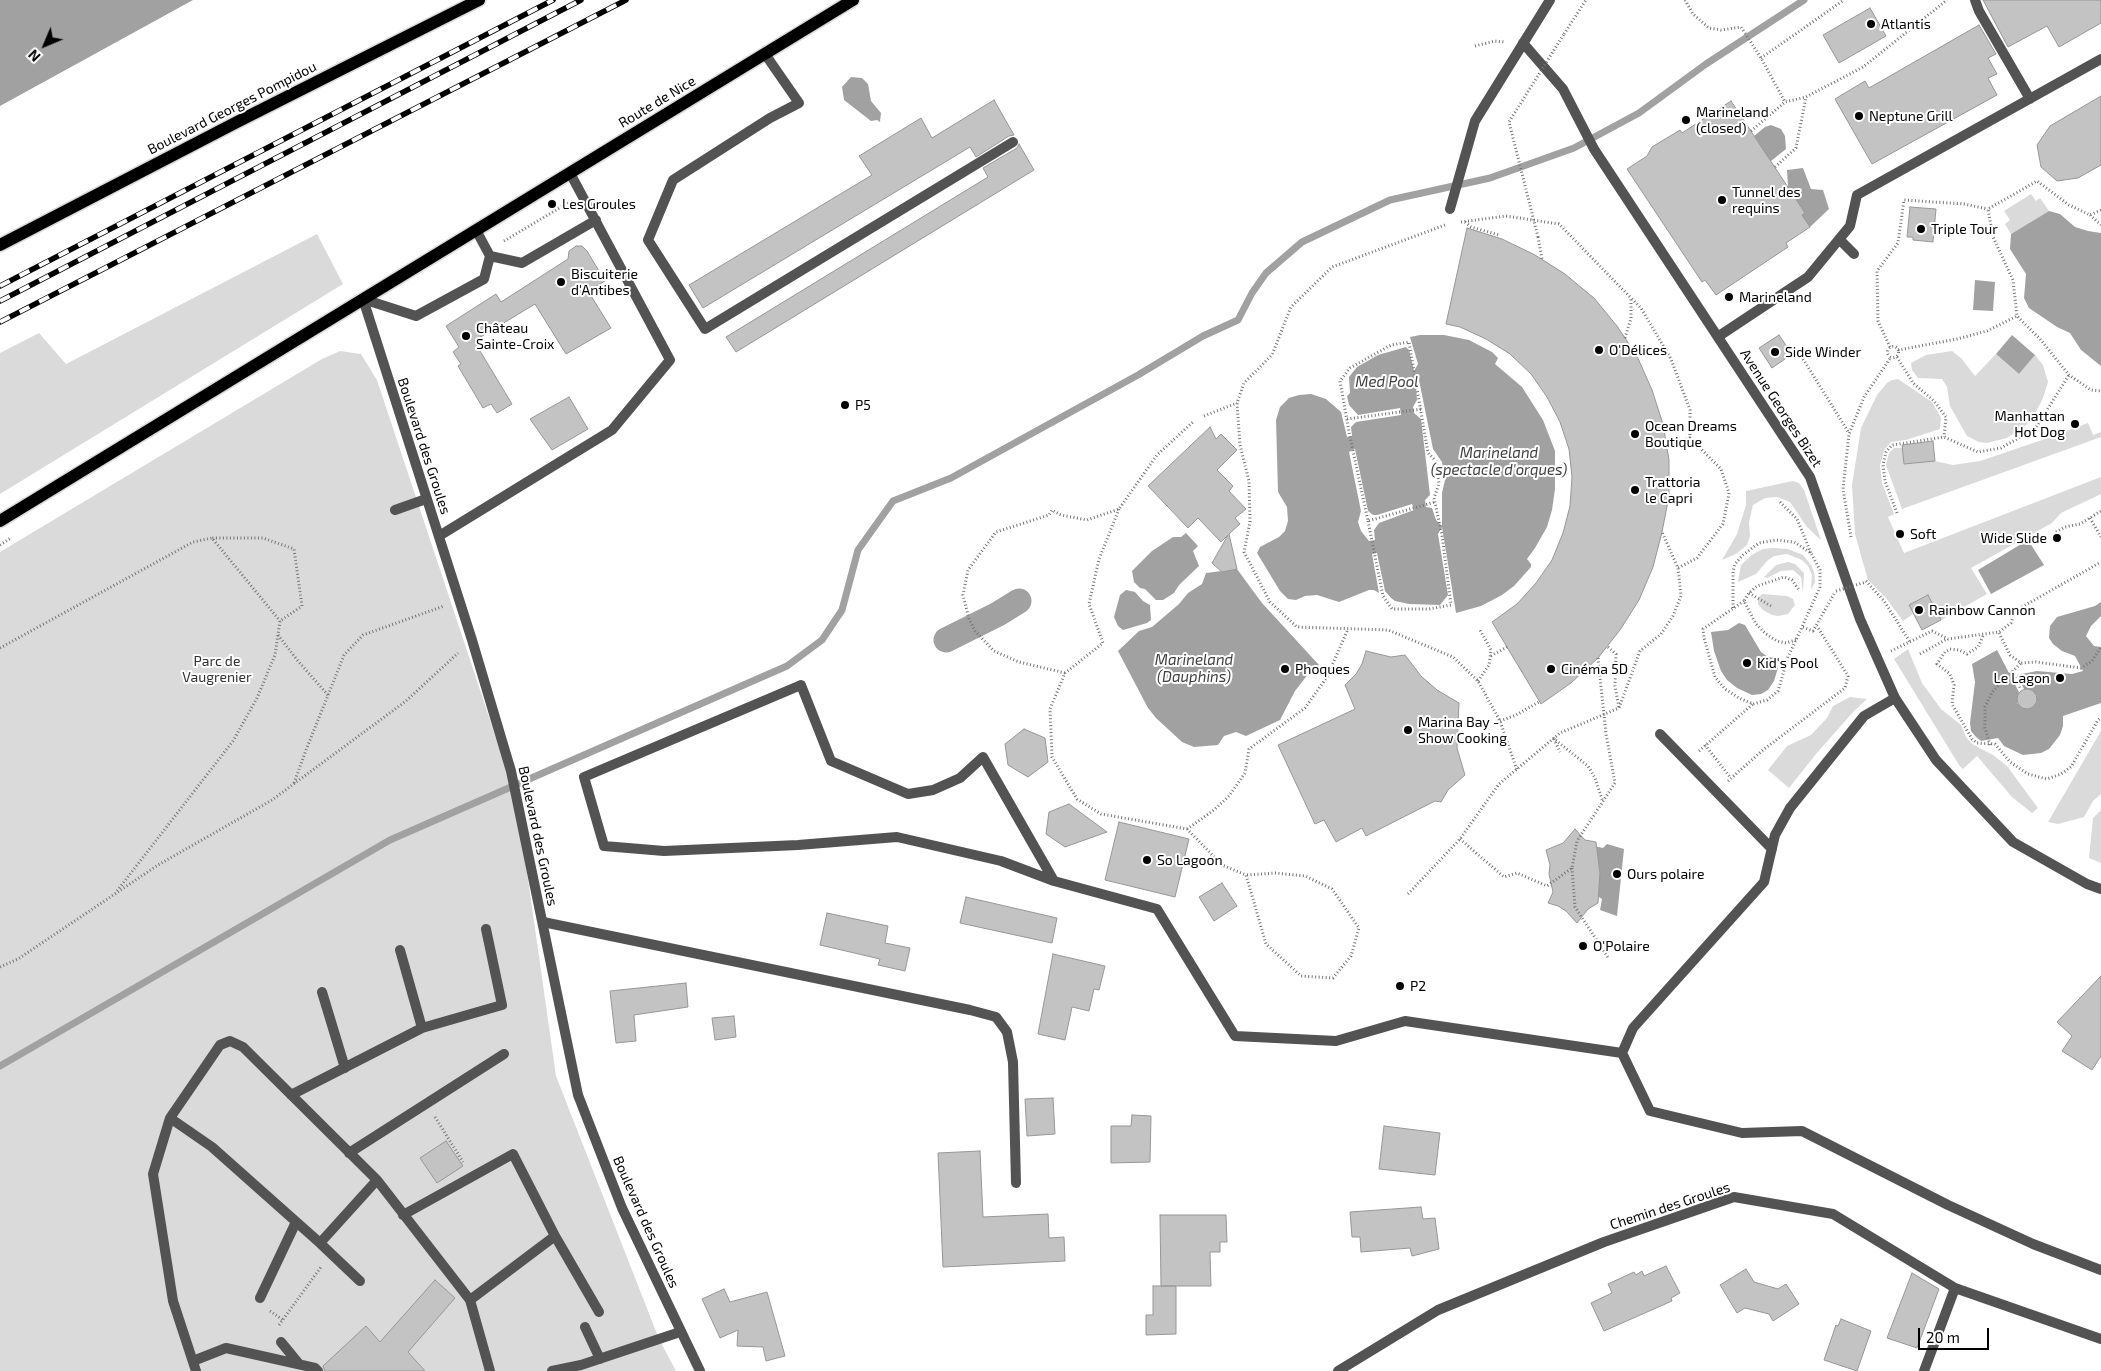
<!DOCTYPE html>
<meta charset="utf-8">
<style>
body{margin:0}
#map{position:relative;width:2101px;height:1371px;overflow:hidden;background:#fff;font-family:"Exo 2",sans-serif}
canvas{display:block}
.north{position:absolute;left:20px;top:20px;width:50px;height:50px;-webkit-text-stroke:4px #fff;paint-order:stroke;rotate:225deg;font-size:14px;font-weight:700;line-height:20px;text-align:center;color:#000}
.north::after{content:'';display:block;margin:auto;width:18px;height:22px;background:#000;clip-path:polygon(50% 0,100% 100%,50% 72%,0 100%)}
.scale{position:absolute;left:1918px;top:1328px;width:71px;height:22px;box-sizing:border-box;border:2px solid #000;border-top:0;padding-left:6px;font-size:15px;line-height:18px;white-space:nowrap;color:#000;-webkit-text-stroke:4px #fff;paint-order:stroke}
</style>
<div id="map">
<canvas width="2101" height="1371"></canvas>
<div class="north">N</div>
<div class="scale">20 m</div>
</div>
<script>
const context = document.querySelector('canvas').getContext('2d');
context.lineJoin = 'round';
function fill(path, color) {
  context.fillStyle = color;
  context.fill(path, 'evenodd');
}
function toPath(rows) {
  const path = new Path2D();
  for (const r of rows) {
    if (r.length === 3) {
      path.moveTo(r[0] + r[2], r[1]);
      path.arc(r[0], r[1], r[2], 0, 2 * Math.PI);
      continue;
    }
    path.moveTo(r[0], r[1]);
    for (let i = 2; i < r.length; i += 2) path.lineTo(r[i], r[i + 1]);
  }
  return path;
}
function stroke(path, color, width, dash) {
  context.strokeStyle = color;
  context.lineWidth = width;
  context.lineCap = dash ? 'butt' : 'round';
  context.setLineDash(dash || []);
  context.stroke(path);
}
function drawText(font, color, halo, rows, align = 'center') {
  context.font = font + ' "Exo 2",sans-serif';
  context.lineWidth = 4;
  context.setLineDash([]);
  context.textBaseline = 'middle';
  context.strokeStyle = halo;
  context.fillStyle = color;
  for (const [text, x, y, turn = 0] of rows) {
    context.save();
    context.translate(x, y);
    context.rotate((+turn || 0) * Math.PI / 180);
    context.textAlign = isNaN(turn) ? turn : align;
    if (halo) context.strokeText(text, 0, 0);
    context.fillText(text, 0, 0);
    context.restore();
  }
}
const green = toPath([
 [2031,194,2036,201,2040,198,2049,211,2011,234,2005,224,2010,220,2004,211],
 [317,234,343,284,0,494,0,353,39,333,66,364],
 [340,351,361,354,377,380,511,783,527,872,556,1076,659,1339,676,1371,0,1371,0,552,322,359],
 [1952,351,1961,358,1975,376,1996,354,2019,374,2035,355,2043,365,2048,382,2043,398,2033,418,2026,425,2007,438,1987,443,1979,442,1967,436,1950,406,1947,387,1942,379,1918,378,1912,370,1911,363,1926,355],
 [1898,379,1932,402,1941,418,1940,429,1906,440,1891,442,1884,450,1880,466,1882,483,1894,514,1888,517,1904,553,2101,477,2101,494,2061,513,2052,523,1971,568,1987,594,1941,620,1927,596,1909,605,1913,614,1903,621,1886,598,1868,580,1855,534,1852,485,1861,428,1877,395,1887,383,1892,380],
 [2088,423,2093,435,2101,432,2101,437,1902,509,1886,465,1889,453,1894,448,1902,448,1904,464,1935,461,1953,465,1980,461,2045,439],
 [1793,481,1799,483,1804,490,1821,540,1807,527,1790,502,1777,497,1765,498,1753,505,1749,522,1750,536,1747,545,1736,554,1722,560,1737,534,1746,505,1746,491],
 [1773,548,1788,549,1803,555,1811,565,1814,572,1815,582,1811,590,1812,575,1808,566,1802,560,1787,554,1774,556,1767,561,1756,574,1738,582,1741,565,1753,554,1763,549],
 [1788,562,1795,564,1804,573,1803,593,1801,577,1793,570,1781,571,1767,578,1764,577,1776,565],
 [1762,594,1787,596,1793,599,1795,605,1788,614,1778,616,1772,615,1763,610,1758,604,1758,598],
 [1908,649,1922,683,1941,709,1961,725,1966,737,1972,744,1993,755,2007,766,2038,808,2032,813,2012,797,1977,756,1963,769,1959,765,1894,659],
 [1850,697,1867,699,1854,711,1816,754,1789,788,1768,770,1787,746,1811,735,1827,718,1833,706],
 [2101,731,2101,794,2093,801,2084,817,2058,824,2048,822],
 [2101,810,2101,863,2089,858,2093,818]
]);
const water = toPath([
 [0,0,193,0,0,106],
 [851,77,862,78,868,84,871,101,881,113,880,122,877,120,871,121,844,100,842,87],
 [1771,125,1781,129,1785,136,1786,149,1771,161,1767,175,1754,152,1759,143,1754,136,1765,127],
 [1803,168,1811,189,1823,190,1829,209,1810,227,1779,210,1788,187,1787,170],
 [2049,211,2060,214,2075,227,2088,231,2101,233,2101,366,2081,350,2070,333,2057,327,2029,308,2024,298,2026,274,2010,249,2011,234],
 [1975,280,1995,282,1993,311,1973,310],
 [1420,335,1444,335,1469,340,1492,352,1498,358,1495,364,1522,387,1543,420,1555,451,1555,489,1552,510,1547,527,1535,548,1527,559,1531,564,1531,567,1514,586,1502,595,1481,606,1456,613,1442,527,1438,534,1448,595,1440,605,1409,604,1395,601,1391,598,1385,591,1377,553,1372,554,1379,593,1374,590,1369,590,1339,602,1317,595,1305,596,1296,600,1288,599,1280,591,1257,553,1260,547,1279,537,1285,531,1288,521,1287,507,1278,492,1276,420,1280,407,1289,398,1299,395,1311,394,1326,399,1341,412,1347,437,1352,436,1351,427,1356,422,1401,415,1400,408,1358,415,1349,405,1347,396,1350,393,1349,377,1357,367,1378,355,1406,347,1409,350,1414,371,1418,364,1410,337],
 [1419,380,1433,449,1442,462,1445,480,1442,493,1442,526,1436,520,1432,508,1426,507,1425,500,1430,495,1421,419,1414,413,1413,407,1417,400,1416,386],
 [1355,449,1368,511,1373,515,1377,515,1412,504,1414,510,1379,523,1374,530,1375,540,1369,541,1361,531,1358,522,1361,511,1349,452],
 [2012,335,2035,355,2019,374,1996,354],
 [1186,533,1198,546,1193,551,1199,566,1179,585,1174,593,1163,600,1156,600,1145,589,1140,588,1134,582,1132,571,1152,551,1173,537,1181,537],
 [2028,540,2044,565,1991,594,1978,570],
 [1237,569,1262,603,1319,665,1309,673,1295,691,1280,720,1246,736,1236,732,1224,736,1218,745,1194,747,1182,742,1156,718,1148,708,1118,651,1139,631,1152,627,1179,604,1188,593,1202,584,1206,573],
 [1126,590,1135,592,1143,601,1150,605,1151,620,1147,623,1123,630,1118,626,1114,617,1120,595],
 [2101,602,2101,616,2091,626,2086,636,2094,646,2101,647,2101,703,2063,716,2063,726,2060,735,2049,749,2041,753,2023,755,2004,746,1998,738,1981,741,1976,737,1971,731,1970,723,1975,682,1972,664,1997,650,2019,692,2017,703,2023,708,2031,708,2037,702,2037,696,2032,690,2024,689,2017,675,2037,671,2072,674,2083,671,2075,656,2062,651,2053,644,2049,638,2050,626,2057,617,2095,606],
 [1739,623,1745,625,1761,652,1768,657,1775,658,1778,668,1774,681,1768,690,1761,694,1752,695,1737,688,1727,680,1721,671,1714,651,1711,632,1728,630],
 [1607,844,1624,849,1617,916,1600,910,1602,899,1594,894,1594,846,1603,848]
]);
const stream = toPath([
 [0,1066,390,840,787,666,822,640,842,610,858,550,893,501,951,478,1138,375,1203,336,1238,320,1252,293,1266,273,1302,242,1390,200,1490,178,1574,148,1639,113,1706,64,1804,0]
]);
const canal = toPath([
 [946,640,998,614,1019,601]
]);
const building = toPath([
 [1983,0,2101,0,2101,23,2059,47,2047,26,2008,47,1983,0],
 [1870,8,1886,36,1839,63,1823,35,1870,8],
 [1979,25,1996,54,1988,58,1997,74,1988,78,1997,95,1872,164,1835,99,1865,81,1869,88,1979,25],
 [2101,96,2101,165,2078,178,2057,181,2041,167,2037,145,2050,126,2101,96],
 [994,100,1014,135,1009,136,976,157,970,147,703,308,689,285,872,175,859,156,921,118,932,138,994,100],
 [1731,101,1805,213,1802,215,1810,227,1786,243,1788,247,1716,295,1705,280,1702,282,1627,169,1647,156,1652,147,1680,130,1682,133,1731,101],
 [1019,144,1034,170,736,352,726,337,988,177,983,168,1017,148,1019,144],
 [1910,207,1936,209,1933,242,1913,240,1913,237,1907,237,1910,207],
 [1467,228,1502,239,1535,255,1565,274,1594,298,1617,326,1637,356,1652,390,1663,424,1669,460,1669,496,1662,532,1653,567,1639,600,1620,630,1598,658,1571,683,1541,704,1492,622,1517,604,1536,583,1552,560,1563,533,1570,506,1572,477,1569,449,1560,422,1547,397,1531,374,1510,354,1486,339,1460,327,1446,324,1467,228],
 [576,246,582,246,587,251,605,281,588,291,611,328,566,354,535,304,474,341,512,404,497,413,491,404,483,408,458,366,461,364,453,352,459,347,446,326,496,294,501,302,568,259,569,251,576,246],
 [1779,335,1792,354,1772,368,1759,348,1779,335],
 [569,397,588,429,552,450,530,419,569,397],
 [1210,427,1216,439,1221,434,1237,450,1217,470,1233,486,1229,491,1246,509,1235,518,1240,524,1229,534,1237,569,1222,572,1212,563,1228,535,1221,542,1198,518,1188,528,1148,486,1210,427],
 [1933,441,1935,461,1904,464,1902,445,1933,441],
 [1928,595,1941,620,1922,630,1909,605,1928,595],
 [1366,651,1391,657,1405,655,1421,676,1437,690,1459,703,1457,748,1465,775,1448,790,1441,802,1435,801,1366,836,1362,828,1336,842,1324,820,1315,824,1278,745,1355,709,1345,685,1356,674,1362,664,1366,651],
 [2027,699,10],
 [1024,729,1045,738,1048,762,1028,777,1008,765,1005,744,1024,729],
 [1069,804,1107,832,1065,847,1046,834,1049,812,1069,804],
 [1119,822,1189,839,1175,897,1105,880,1119,822],
 [1575,829,1585,840,1596,842,1600,873,1598,903,1588,909,1577,923,1566,911,1558,906,1548,903,1553,892,1549,874,1550,865,1546,850,1563,843,1575,829],
 [1222,883,1237,906,1214,921,1199,897,1222,883],
 [966,897,1057,918,1052,943,960,923,966,897],
 [827,913,888,926,885,943,910,948,905,971,878,965,880,959,820,945,827,913],
 [1053,954,1105,966,1099,990,1094,989,1089,1011,1072,1007,1065,1040,1038,1034,1053,954],
 [2101,976,2101,1056,2092,1070,2062,1051,2072,1036,2057,1022,2101,976],
 [686,983,688,1007,634,1015,636,1041,616,1043,610,991,686,983],
 [734,1016,736,1037,715,1040,712,1018,734,1016],
 [1053,1098,1055,1134,1027,1136,1025,1099,1053,1098],
 [1132,1115,1151,1116,1150,1162,1111,1163,1111,1126,1131,1126,1132,1115],
 [1384,1126,1440,1133,1435,1175,1379,1169,1384,1126],
 [446,1141,463,1166,437,1183,420,1158,446,1141],
 [980,1151,983,1217,1048,1214,1049,1238,1064,1237,1065,1261,943,1267,938,1153,980,1151],
 [1421,1207,1423,1219,1435,1218,1439,1249,1412,1256,1410,1248,1361,1252,1360,1237,1352,1237,1350,1212,1421,1207],
 [1160,1215,1226,1215,1227,1242,1220,1242,1220,1252,1210,1252,1211,1286,1161,1286,1160,1215],
 [1666,1266,1680,1293,1671,1298,1672,1301,1604,1331,1591,1303,1612,1293,1608,1284,1634,1272,1636,1275,1642,1271,1644,1276,1666,1266],
 [1746,1269,1754,1282,1778,1289,1786,1284,1799,1304,1773,1321,1769,1314,1745,1308,1737,1313,1720,1285,1746,1269],
 [1912,1273,1939,1289,1917,1348,1887,1338,1912,1273],
 [435,1280,455,1298,408,1352,425,1371,325,1371,323,1366,366,1326,380,1342,435,1280],
 [1153,1286,1176,1286,1176,1334,1146,1335,1146,1315,1153,1315,1153,1286],
 [724,1289,730,1302,767,1292,785,1356,766,1361,763,1347,737,1346,738,1330,720,1338,702,1299,724,1289],
 [1841,1319,1871,1331,1857,1371,1824,1360,1836,1325,1838,1326,1841,1319]
]);
const path = toPath([
 [1685,0,1693,14,1709,28,1721,30,1741,27,1761,58,1785,102],
 [1564,34,1586,0],
 [1475,46,1495,41,1505,42],
 [1761,58,1844,0],
 [1751,131,1785,102,1806,97],
 [1775,167,1796,148,1806,97,1863,67,1947,0],
 [2101,210,2090,215,2069,205,2037,181,1988,209,1993,237,2013,280,2017,316,2040,339,2069,375,2091,390,2101,391],
 [2090,215,2101,225],
 [1461,222,1506,216,1559,224,1631,298],
 [1465,222,1471,227,1499,235],
 [1445,225,1332,267,1291,307,1272,355,1244,383,1237,403,1240,445,1249,481,1250,522,1244,552,1270,602,1297,627,1388,630,1453,657,1478,681,1500,721,1517,770],
 [1538,237,1542,259],
 [504,241,568,203],
 [1625,338,1631,318,1631,298,1641,308,1671,359,1690,410,1690,438],
 [1893,352,5.5],
 [1890,347,1878,321,1877,271,1898,243,1904,200,1964,204,1988,209],
 [1898,350,1957,339,1987,331,2017,316],
 [1897,357,1913,383,1934,401,1946,417,1944,437],
 [1803,359,1849,433],
 [1204,416,1237,403],
 [1347,419,1422,409],
 [1666,446,1690,438,1721,469,1729,493,1723,524,1697,558,1678,568],
 [1780,502,1797,519,1811,553],
 [1119,509,1099,559,1089,604,1103,643,1065,673,1050,709,1052,757,1077,799,1101,814,1187,829,1222,865,1246,875,1266,944,1301,976,1333,978,1351,956,1359,928,1332,889,1305,876,1275,873,1246,875],
 [1897,513,1885,481,1883,465,1886,452,1892,445,1944,437,1978,452,2001,448,2035,429,2069,375],
 [2090,518,2101,537],
 [1368,521,1383,596,1392,609,1429,609,1451,605,1442,535,1434,498,1439,484,1436,461,1428,453,1409,342,1391,345,1350,368,1340,381,1349,432,1368,521,1435,502],
 [2056,532,2065,527,2080,524,2101,511],
 [1851,537,1843,489,1849,434,1864,397,1891,357],
 [0,545,11,538],
 [1866,581,1884,601,1910,642],
 [1749,593,1771,606],
 [1744,601,1703,629,1704,638,1715,677,1725,689,1739,698,1753,704,1767,700,1778,691,1788,657,1802,627,1813,631,1834,594],
 [1733,608,1733,571,1735,564,1743,555,1759,543,1776,540,1794,542,1811,553,1820,570,1820,587,1802,627],
 [1999,633,2010,655,2021,663,2036,662,2081,668,2092,661,2101,647],
 [278,635,298,661,328,695],
 [1983,636,1978,647,1967,654,1959,650,1950,649,1945,652,1937,664,1950,674,1954,685,1952,704,1972,739,1977,743,1995,744,2010,762,2028,774,2047,779,2061,774,2071,767,2098,720,2101,718],
 [1796,640,1786,643,1777,641,1766,634,1756,624,1744,601,1749,593,1757,586,1784,577,1792,580,1799,590],
 [1608,647,1616,654,1615,686,1619,708],
 [0,648,193,542,212,538,280,621],
 [1891,651,1932,631,1948,639,1999,632,2011,623,2015,611,2101,562],
 [1920,654,1947,639],
 [1491,656,1507,647],
 [2012,671,2021,690],
 [1065,673,1019,662,994,651,975,631,969,619,963,595,968,570,996,532,1049,515,1052,510,1061,515,1087,520,1119,509,1157,455,1193,422],
 [1478,681,1489,665,1491,650,1480,630],
 [1500,721,1516,715,1539,702],
 [1553,738,1588,766,1595,778,1603,802],
 [1554,739,1560,752],
 [1705,745,1730,777],
 [1990,745,1985,728,1985,707,1992,692,2021,663],
 [1699,751,1753,704],
 [1728,781,1763,750,1845,688,1848,676,1817,626],
 [294,783,306,750,344,655,363,635,444,606],
 [1187,829,1214,810,1229,796,1245,773,1249,749,1305,708,1327,677,1348,629],
 [1460,839,1504,877,1517,873,1547,886,1572,868,1577,841,1615,783,1606,734],
 [1572,868,1575,907,1609,959],
 [117,891,233,741,257,698,275,655,280,621,302,606,294,549,263,538,212,538],
 [1408,894,1460,839,1499,784,1560,733,1619,708,1640,651,1661,634,1673,616,1681,596,1678,568,1662,532],
 [0,967,18,959,158,865,272,800,406,701,458,653],
 [435,1117,463,1162],
 [270,1311,283,1320],
 [279,1325,321,1267]
]);
const service = toPath([
 [1975,0,1979,11,2030,99],
 [765,54,799,103,770,118,673,180,648,240,705,329,1013,142],
 [1450,209,1475,121,1550,0],
 [476,230,490,256,522,263,596,220],
 [1839,239,1854,254],
 [363,299,416,316,484,279,490,256],
 [1719,336,1808,277,1850,226,1857,195,2101,59],
 [395,510,426,499],
 [439,536,612,430,670,360,570,173],
 [1895,698,1864,716,1790,808,1775,835,1764,882,1633,1028,1622,1053,1650,1111,1742,1133,1802,1131,1948,1205,2033,1244,2101,1270],
 [1660,734,1772,849],
 [1054,881,983,757,960,778,933,790,908,794,831,761,801,685,584,777,604,846,664,851,798,845,897,837,1001,861,1054,881,1157,909,1235,1036,1336,1041,1405,1021,1622,1053],
 [543,922,970,1010,996,1017,1007,1032,1013,1062,1016,1183],
 [400,950,422,1028],
 [322,992,345,1068],
 [291,1095,422,1028,502,1005,486,929],
 [170,1118,212,1147,320,1243,377,1180,243,1047,230,1041,220,1045,170,1118,153,1174,173,1301,196,1371],
 [349,1153,504,1054],
 [377,1180,470,1300,490,1371],
 [403,1215,513,1154,555,1236,470,1300],
 [555,1236,599,1312],
 [320,1243,360,1281],
 [260,1298,296,1222],
 [585,1327,600,1359],
 [281,1342,299,1364],
 [193,1361,226,1348,315,1368,318,1371],
 [552,1371,581,1365,680,1332]
]);
const minor = toPath([
 [1523,43,1563,89,1594,149,1810,477,1860,619,1895,698,1936,760,2013,842,2087,884,2101,889],
 [363,299,472,640,511,771,578,1095,622,1208,700,1371],
 [1338,1371,1438,1310,1604,1242,1734,1197,1833,1214,1955,1288,2101,1339],
 [1924,1371,1955,1288]
]);
const primary = toPath([
 [0,245,237,122,479,0],
 [0,521,853,0]
]);
const rail = toPath([
 [0,286,553,0],
 [0,301,581,0],
 [0,322,626,0]
]);
const pathBridge = toPath([
 [1538,237,1509,122,1564,34],
 [1836,591,1866,582],
 [1598,658,1606,734]
]);
const markers = [
 [1871,24,5,"#000"],
 [1859,116,5,"#000"],
 [1686,120,5,"#000"],
 [1722,200,5,"#000"],
 [552,204,5,"#000"],
 [1921,229,5,"#000"],
 [561,282,5,"#000"],
 [1729,297,5,"#000"],
 [466,336,5,"#000"],
 [1599,350,5,"#000"],
 [1775,352,5,"#000"],
 [845,405,5,"#000"],
 [2075,424,5,"#000"],
 [1635,434,5,"#000"],
 [1635,490,5,"#000"],
 [1900,534,5,"#000"],
 [2057,538,5,"#000"],
 [1919,610,5,"#000"],
 [1747,663,5,"#000"],
 [1285,669,5,"#000"],
 [1551,669,5,"#000"],
 [2060,678,5,"#000"],
 [1408,730,5,"#000"],
 [1147,860,5,"#000"],
 [1617,874,5,"#000"],
 [1583,946,5,"#000"],
 [1400,986,5,"#000"]
];
const poiNames = [
 ["Atlantis",1881,24],
 ["Marineland",1696,112],
 ["(closed)",1696,128],
 ["Neptune Grill",1869,116],
 ["Tunnel des",1732,192],
 ["requins",1732,208],
 ["Les Groules",562,204],
 ["Triple Tour",1931,229],
 ["Biscuiterie",571,274],
 ["d'Antibes",571,290],
 ["Marineland",1739,297],
 ["Château",476,328],
 ["Sainte-Croix",476,344],
 ["O'Délices",1609,350],
 ["Side Winder",1785,352],
 ["P5",855,405],
 ["Manhattan",2065,416,"right"],
 ["Hot Dog",2065,432,"right"],
 ["Ocean Dreams",1645,426],
 ["Boutique",1645,442],
 ["Trattoria",1645,482],
 ["le Capri",1645,498],
 ["Soft",1910,534],
 ["Wide Slide",2047,538,"right"],
 ["Rainbow Cannon",1929,610],
 ["Kid's Pool",1757,663],
 ["Phoques",1295,669],
 ["Cinéma 5D",1561,669],
 ["Le Lagon",2050,678,"right"],
 ["Marina Bay -",1418,722],
 ["Show Cooking",1418,738],
 ["So Lagoon",1157,860],
 ["Ours polaire",1627,874],
 ["O'Polaire",1593,946],
 ["P2",1410,986]
];
const streetNames = [
 ["Route de Nice",657,102,-31],
 ["Boulevard Georges Pompidou",232,108,-27],
 ["Avenue Georges Bizet",1781,408,57],
 ["Boulevard des Groules",424,446,72],
 ["Boulevard des Groules",538,836,78],
 ["Chemin des Groules",1670,1206,-18],
 ["Boulevard des Groules",646,1222,66]
];
const parkNames = [
 ["Parc de",217,661],
 ["Vaugrenier",217,677]
];
const waterNames = [
 ["Med Pool",1387,382],
 ["Marineland",1499,453],
 ["(spectacle d'orques)",1499,470],
 ["Marineland",1194,660],
 ["(Dauphins)",1194,677]
];
fill(green, '#dadada');
fill(water, '#a1a1a1');
stroke(stream, '#a1a1a1', 7);
stroke(canal, '#a1a1a1', 25);
fill(building, '#c3c3c3');
stroke(building, '#979797', 1);
stroke(primary, '#dbdbdb', 15);
stroke(path, '#757575', 3, [1, 2.5]);
stroke(service, '#535353', 10);
stroke(minor, '#535353', 10);
stroke(primary, '#000', 12);
stroke(rail, '#000', 5.5);
stroke(rail, '#fff', 4, [11]);
stroke(pathBridge, '#757575', 3, [1, 2.5]);
for (const [x, y, r, color] of markers) {
  const dot = new Path2D();
  dot.arc(x, y, r, 0, 2 * Math.PI);
  context.fillStyle = color;
  context.fill(dot);
  stroke(dot, '#fff', 2);
}
drawText('14px', '#000', '#fff', poiNames, 'left');
drawText('14px', '#000', '#fff', streetNames);
drawText('14px', '#313131', '#fff', parkNames);
drawText('italic 15px', '#424242', '#fff', waterNames);
</script>
